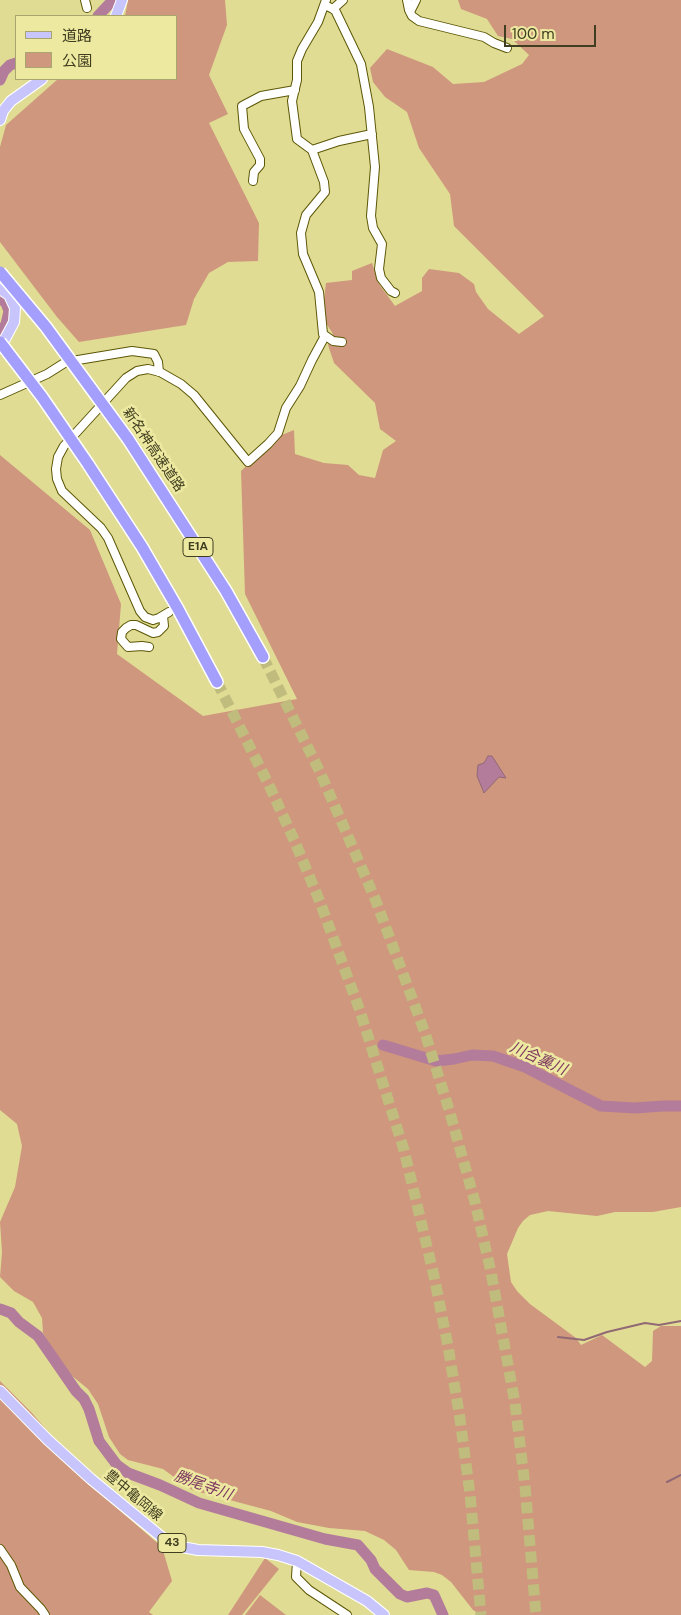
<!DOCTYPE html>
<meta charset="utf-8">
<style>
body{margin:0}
#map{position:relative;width:681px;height:1615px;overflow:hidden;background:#e0dc94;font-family:"DM Sans","Noto Sans JP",sans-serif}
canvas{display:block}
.legend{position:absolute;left:15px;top:15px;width:162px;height:65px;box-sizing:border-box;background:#ede9a0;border:1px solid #a8a56d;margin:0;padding:6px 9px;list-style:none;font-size:15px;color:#403e21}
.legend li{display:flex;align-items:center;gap:10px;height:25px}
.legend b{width:25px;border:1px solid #a8a56d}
.scale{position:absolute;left:504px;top:25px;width:92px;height:22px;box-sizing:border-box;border:2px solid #403e21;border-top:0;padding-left:6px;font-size:15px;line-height:18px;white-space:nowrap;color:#403e21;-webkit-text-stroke:4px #ede9a0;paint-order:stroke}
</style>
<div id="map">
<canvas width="681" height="1615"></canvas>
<ul class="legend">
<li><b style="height:6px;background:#c8c5fd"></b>道路</li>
<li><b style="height:14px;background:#cf977d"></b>公園</li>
</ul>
<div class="scale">100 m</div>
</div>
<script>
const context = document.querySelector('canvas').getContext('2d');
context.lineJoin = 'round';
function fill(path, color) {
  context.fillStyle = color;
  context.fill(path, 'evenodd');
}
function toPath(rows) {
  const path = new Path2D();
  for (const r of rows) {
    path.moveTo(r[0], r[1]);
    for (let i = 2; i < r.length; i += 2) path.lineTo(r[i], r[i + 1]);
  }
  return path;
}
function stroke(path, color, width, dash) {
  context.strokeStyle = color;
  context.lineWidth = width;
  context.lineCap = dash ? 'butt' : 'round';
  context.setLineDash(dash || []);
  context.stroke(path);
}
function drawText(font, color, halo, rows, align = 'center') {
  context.font = font + ' "DM Sans","Noto Sans JP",sans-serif';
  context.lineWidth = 5;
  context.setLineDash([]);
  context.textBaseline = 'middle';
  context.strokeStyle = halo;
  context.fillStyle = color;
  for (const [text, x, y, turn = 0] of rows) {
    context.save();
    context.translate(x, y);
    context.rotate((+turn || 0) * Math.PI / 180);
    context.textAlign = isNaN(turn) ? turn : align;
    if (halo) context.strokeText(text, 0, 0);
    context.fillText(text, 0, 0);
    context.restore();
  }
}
const green = toPath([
 [128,0,225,0,227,25,209,75,228,114,209,123,259,223,258,261,228,262,209,273,194,299,186,325,79,342,57,317,0,242,0,147,6,125,58,79,176,79,176,16,125,16],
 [458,0,681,0,681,1207,653,1212,615,1212,597,1216,548,1211,530,1215,523,1221,518,1228,507,1254,511,1282,517,1291,530,1304,576,1338,581,1345,602,1335,645,1367,652,1361,653,1331,661,1326,681,1326,681,1615,481,1615,473,1610,451,1582,442,1575,434,1572,409,1570,396,1550,384,1540,365,1531,329,1528,297,1522,271,1511,192,1490,163,1469,128,1460,120,1454,109,1437,98,1404,88,1389,71,1375,52,1348,43,1333,42,1318,33,1302,14,1291,0,1277,2,1252,0,1222,15,1187,22,1146,17,1124,0,1110,0,455,90,530,121,604,117,654,203,716,297,699,245,594,241,471,277,437,294,430,295,454,324,463,348,465,359,475,375,478,383,450,396,441,380,429,375,403,334,363,328,345,333,334,322,317,326,283,352,280,352,271,372,263,379,284,395,306,422,291,422,278,429,269,459,273,474,284,476,292,488,309,519,334,544,316,454,226,450,194,419,148,407,112,385,97,373,82,370,68,387,49,433,67,453,84,484,82,522,64,529,55,512,39,498,36,487,19,461,9],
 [0,1381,32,1413,102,1495,162,1547,172,1581,149,1612,153,1615,0,1615],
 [265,1558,279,1569,242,1615,228,1615],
 [260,1595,286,1615,245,1615]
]);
const water = toPath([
 [488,756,492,756,506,778,499,777,484,793,477,776,478,765,484,763,488,756]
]);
const stream = toPath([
 [558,1337,584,1340,607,1332,645,1323,659,1325,681,1321],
 [667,1482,681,1475]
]);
const river = toPath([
 [98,16,113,0],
 [0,80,4,71,10,65,16,63],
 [0,298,6,303,9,311,6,324,0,334],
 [383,1045,436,1061,454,1059,472,1055,493,1056,525,1067,601,1106,635,1108,663,1106,681,1106],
 [0,1309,11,1313,19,1322,38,1336,76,1391,84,1399,89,1409,99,1441,117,1465,128,1473,160,1485,199,1503,325,1539,358,1545,371,1560,375,1569,400,1594,407,1597,427,1593,434,1595,443,1615]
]);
const highwayTunnel = toPath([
 [263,657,320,772,376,901,425,1033,450,1113,475,1202,491,1272,515,1403,525,1486,536,1615],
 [217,682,269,785,295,842,320,902,360,1011,404,1150,434,1276,448,1346,460,1419,470,1494,481,1615]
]);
const minor = toPath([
 [85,0,87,8],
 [326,0,318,22,302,49,297,61,297,80,292,101,297,139,312,150,324,182,325,192,306,215,301,233,303,254,319,292,323,334,333,341,342,342],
 [407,0,409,10,412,16,419,21,484,37,494,43,507,48],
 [325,5,335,10,361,64,369,107,375,167,371,216,373,228,382,244,379,269,381,278,391,291,395,293],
 [333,9,343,0],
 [410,12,416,0],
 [312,150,339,141,372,134],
 [253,181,254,172,260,165,260,159,244,129,242,106,261,96,295,90],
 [0,395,47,374,66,362,132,351,154,354,158,362,159,372],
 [169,612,159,618,153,620,145,617,140,611,108,538,101,528,62,491,57,479,56,469,58,457,64,446,126,378,137,371,148,369,160,372,181,384,194,395,248,462,268,444,278,433,286,408,300,386,312,360,325,336],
 [149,647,142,646,128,647,121,639,122,632,126,628,131,625,136,625,153,633,158,632,164,626,163,616],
 [0,1549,11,1565,20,1587,41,1609,45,1615],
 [297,1561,296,1577,309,1590,347,1615]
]);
const major = toPath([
 [116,16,122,0],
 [0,120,3,111,11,101,42,79],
 [0,289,9,295,15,308,14,322,5,339,0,344],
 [0,1391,48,1440,91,1479,164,1539,182,1547,198,1550,262,1552,278,1555,297,1561,367,1601,384,1615]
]);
const highway = toPath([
 [128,439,226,591,263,657],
 [88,464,142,547,178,609,217,682]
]);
const highwayBridge = toPath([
 [0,272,46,327,128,439],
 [0,342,42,397,88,464]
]);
const shields = [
 [198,547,30],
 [172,1543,28]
];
const shieldNames = [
 ["E1A",198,547],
 ["43",172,1543]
];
const streetNames = [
 ["新名神高速道路",153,450,56],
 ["豊中亀岡線",133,1496,40]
];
const waterNames = [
 ["川合裏川",538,1059,24],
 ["勝尾寺川",203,1486,20]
];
fill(green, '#cf977d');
fill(water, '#b47c9b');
stroke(water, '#916976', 1);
stroke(stream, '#916976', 2);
stroke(river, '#b47c9b', 11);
stroke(highwayTunnel, '#c0bc7d', 11, [11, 5.5]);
stroke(minor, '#5c5706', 10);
stroke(major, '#fff', 12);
stroke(highway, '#fff', 14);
stroke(minor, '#fff', 8);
stroke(major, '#c8c5fd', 10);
stroke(highway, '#a49efc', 11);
stroke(highwayBridge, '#fff', 14, []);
stroke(highwayBridge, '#a49efc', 11);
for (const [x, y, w] of shields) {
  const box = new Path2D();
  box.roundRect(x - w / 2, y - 9.5, w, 19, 4);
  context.fillStyle = '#ede9a0';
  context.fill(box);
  stroke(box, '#403e21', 1);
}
drawText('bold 12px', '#403e21', null, shieldNames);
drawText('14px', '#403e21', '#ede9a0', streetNames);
drawText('italic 15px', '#7d3761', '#ede9a0', waterNames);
</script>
